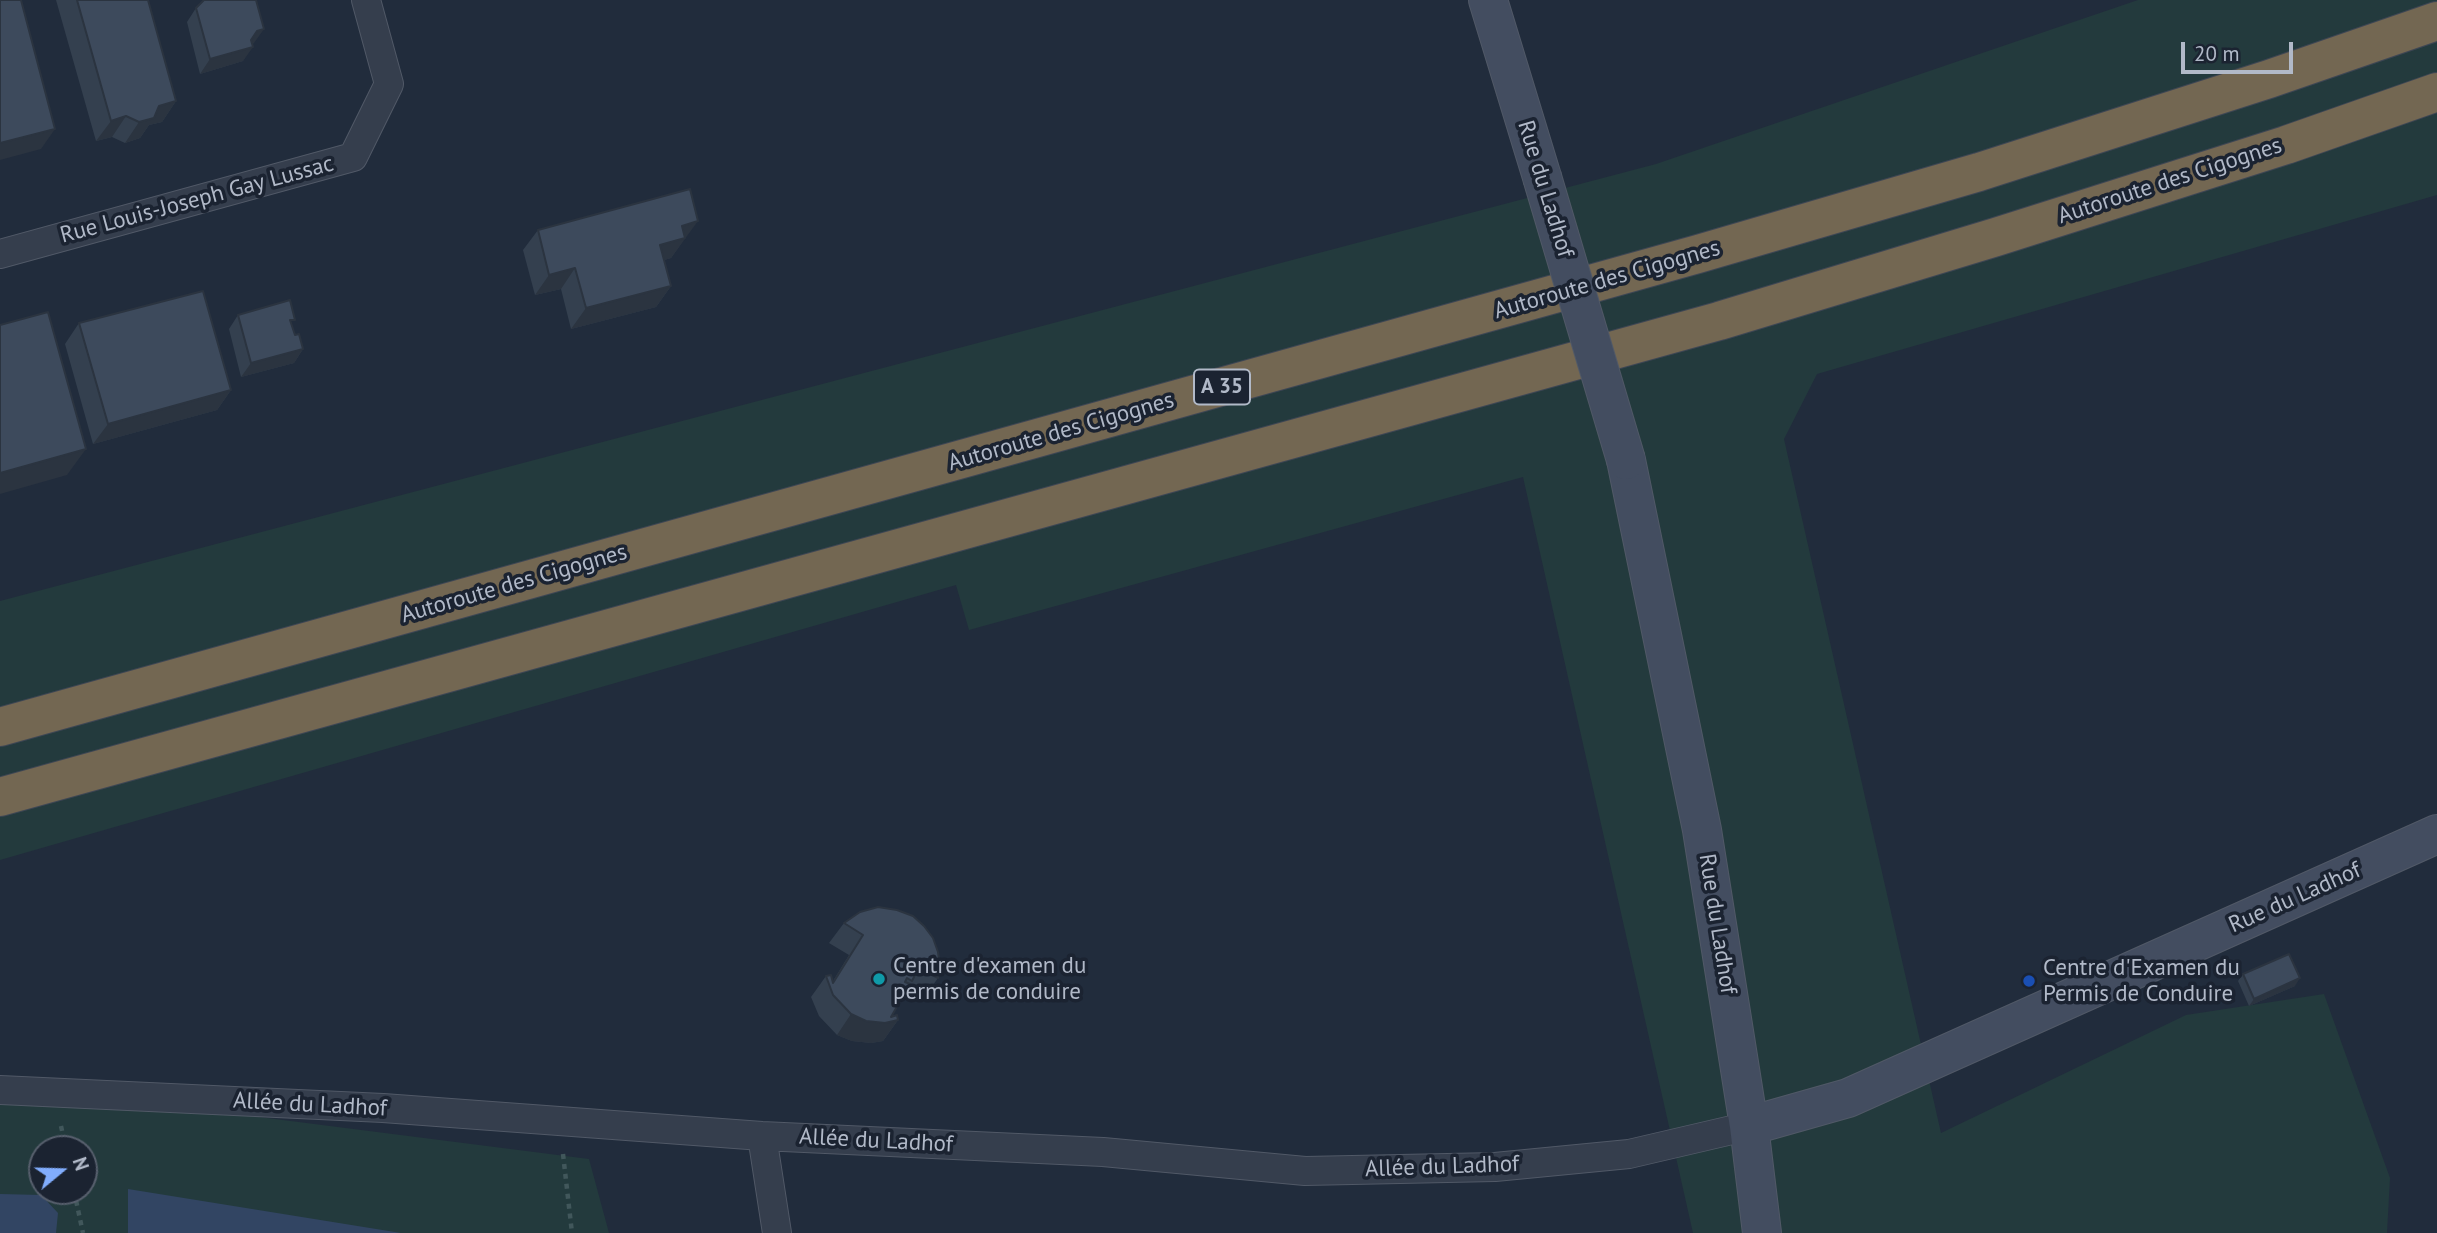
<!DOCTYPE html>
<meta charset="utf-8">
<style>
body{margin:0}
#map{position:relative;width:2437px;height:1233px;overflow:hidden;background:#212c3c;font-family:"PT Sans",sans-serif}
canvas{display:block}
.north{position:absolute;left:28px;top:1135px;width:70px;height:70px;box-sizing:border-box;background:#1b2331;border:2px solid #575f6d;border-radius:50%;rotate:71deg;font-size:19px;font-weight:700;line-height:28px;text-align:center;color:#b1b9c8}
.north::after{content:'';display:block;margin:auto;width:24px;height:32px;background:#81adfd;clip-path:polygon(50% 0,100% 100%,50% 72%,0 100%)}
.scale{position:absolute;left:2181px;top:42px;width:112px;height:32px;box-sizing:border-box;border:4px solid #b1b9c8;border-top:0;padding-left:9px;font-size:21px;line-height:24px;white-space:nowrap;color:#b1b9c8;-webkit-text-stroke:5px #1b2331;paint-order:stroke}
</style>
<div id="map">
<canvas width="2437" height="1233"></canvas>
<div class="north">N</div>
<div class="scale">20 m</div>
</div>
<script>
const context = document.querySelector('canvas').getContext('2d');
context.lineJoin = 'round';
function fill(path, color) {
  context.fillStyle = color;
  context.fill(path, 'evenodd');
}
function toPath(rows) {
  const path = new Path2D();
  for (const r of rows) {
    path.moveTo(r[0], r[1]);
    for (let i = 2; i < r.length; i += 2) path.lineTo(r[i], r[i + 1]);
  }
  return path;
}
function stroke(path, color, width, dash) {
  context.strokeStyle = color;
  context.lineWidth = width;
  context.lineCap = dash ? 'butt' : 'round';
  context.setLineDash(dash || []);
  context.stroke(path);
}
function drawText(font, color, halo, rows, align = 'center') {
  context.font = font + ' "PT Sans",sans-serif';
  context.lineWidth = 7;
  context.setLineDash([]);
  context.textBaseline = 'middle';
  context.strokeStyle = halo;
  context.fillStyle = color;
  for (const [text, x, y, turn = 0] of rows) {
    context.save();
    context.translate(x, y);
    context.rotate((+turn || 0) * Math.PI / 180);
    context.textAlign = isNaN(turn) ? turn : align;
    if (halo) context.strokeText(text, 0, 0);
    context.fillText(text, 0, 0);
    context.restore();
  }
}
const green = toPath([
 [2138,0,2437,0,2437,195,1817,374,1784,439,1941,1133,2186,1015,2324,994,2390,1178,2387,1233,1693,1233,1523,477,969,630,956,585,0,860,0,601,1656,164],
 [0,1084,589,1159,609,1233,0,1233],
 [42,1149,84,1149,84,1191,42,1191]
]);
const water = toPath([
 [128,1189,401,1233,128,1233],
 [0,1194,41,1195,58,1213,56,1233,0,1233]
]);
const path = toPath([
 [61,1126,66,1149],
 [563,1154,572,1233],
 [74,1191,83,1233]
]);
const street = toPath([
 [0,254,353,157,389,84,366,0],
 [0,1090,383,1108,762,1136,1103,1152,1305,1171,1495,1167,1629,1154,1749,1126],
 [762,1136,777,1233]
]);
const secondary = toPath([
 [1488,0,1542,177],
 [1626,460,1702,830,1749,1126,1762,1233],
 [1749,1126,1848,1098,2437,834]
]);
const highway = toPath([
 [0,727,1698,254,1979,172,2269,79,2437,21],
 [0,797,1719,321,1996,237,2286,145,2437,92]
]);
const secondaryBridge = toPath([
 [1542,177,1626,460]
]);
const wall = toPath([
 [56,0,148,0,176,101,162,122,149,125,140,138,125,143,112,137,96,141],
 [196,8,254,43,252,44,243,61,200,74,187,22],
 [538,230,683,241,671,258,664,260,671,286,656,307,571,329,561,289,535,295,523,250],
 [238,315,292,326,295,335,303,349,294,363,241,377,229,329],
 [79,323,231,390,217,410,93,444,65,344],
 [844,923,938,978,923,999,907,990,891,1017,898,1020,883,1041,871,1043,852,1041,837,1035,819,1016,811,997,826,976,833,981,849,955,829,943],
 [2243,974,2295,986,2249,1006,2238,981]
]);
const shadedWall = toPath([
 [264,29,254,43,248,45,257,31],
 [253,47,243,61,200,74,210,59],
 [176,101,162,122,149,125,140,138,125,143,139,122,159,106],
 [126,116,112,137,96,141,111,121],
 [55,129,41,149,0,160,0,143],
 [698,221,671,258,646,265,660,245,682,226],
 [575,268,561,289,535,295,549,275],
 [671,286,656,307,571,329,586,308],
 [303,349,294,363,241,377,251,363],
 [231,390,217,410,93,444,108,424],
 [86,449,67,475,0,494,0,473],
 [2300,978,2295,986,2249,1006,2254,999],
 [851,1014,898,1020,883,1041,871,1043,852,1041,837,1035]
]);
const building = toPath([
 [0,0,21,0,55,129,0,143,0,0],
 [77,0,148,0,176,101,159,106,154,118,139,122,126,116,111,121,77,0],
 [204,0,256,0,264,29,257,31,251,40,253,47,210,59,196,8,204,0],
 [690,189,698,221,682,226,685,238,660,245,671,286,586,308,575,268,549,275,538,230,690,189],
 [203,291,231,390,108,424,79,323,203,291],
 [290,300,295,320,290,320,295,335,299,334,303,349,251,363,238,315,290,300],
 [48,312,86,449,0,473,0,325,48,312],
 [878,907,897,910,913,916,924,926,933,938,938,952,940,966,938,978,915,966,913,970,916,973,912,981,907,978,905,982,910,984,891,1017,897,1015,898,1020,885,1023,866,1021,851,1014,833,995,826,976,831,975,833,983,863,935,844,923,860,912,878,907],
 [2289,954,2300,978,2254,999,2243,974,2289,954]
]);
const markers = [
 [879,979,7,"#0f9aa8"],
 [2029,981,7,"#1a4fb4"]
];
const shields = [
 [1222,387,56]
];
const shieldNames = [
 ["A 35",1222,387]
];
const streetNames = [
 ["Autoroute des Cigognes",2170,181,-18],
 ["Rue du Ladhof",1545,189,73],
 ["Rue Louis-Joseph Gay Lussac",197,200,-15],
 ["Autoroute des Cigognes",1607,280,-16],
 ["Autoroute des Cigognes",1061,432,-16],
 ["Autoroute des Cigognes",514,584,-16],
 ["Rue du Ladhof",2295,898,-24],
 ["Rue du Ladhof",1717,924,81],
 ["Allée du Ladhof",310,1105,3],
 ["Allée du Ladhof",876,1141,3],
 ["Allée du Ladhof",1442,1167,-2]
];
const poiNames = [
 ["Centre d'examen du",893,966],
 ["permis de conduire",893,992],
 ["Centre d'Examen du",2043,968],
 ["Permis de Conduire",2043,994]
];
fill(green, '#233a3d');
fill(water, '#324563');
stroke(street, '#515967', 30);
stroke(secondary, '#515967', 40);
stroke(highway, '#3e4654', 40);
stroke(path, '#41575b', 4.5, [5, 5]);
stroke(street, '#353e4d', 28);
stroke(secondary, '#434d60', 38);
stroke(highway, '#736752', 38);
stroke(secondaryBridge, '#515967', 40, []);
stroke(secondaryBridge, '#434d60', 38);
fill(wall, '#34404f');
fill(shadedWall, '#2b3440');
fill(building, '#3d4a5c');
stroke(building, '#2b3440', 2);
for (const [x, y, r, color] of markers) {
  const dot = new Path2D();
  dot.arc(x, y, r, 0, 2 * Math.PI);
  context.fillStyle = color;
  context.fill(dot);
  stroke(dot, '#1b2331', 2.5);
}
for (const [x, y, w] of shields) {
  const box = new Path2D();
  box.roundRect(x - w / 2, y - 17.5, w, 35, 5);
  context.fillStyle = '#1b2331';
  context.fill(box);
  stroke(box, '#b1b9c8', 2);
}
drawText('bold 21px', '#b1b9c8', null, shieldNames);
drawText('23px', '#b1b9c8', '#1b2331', streetNames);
drawText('23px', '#b1b9c8', '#1b2331', poiNames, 'left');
</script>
